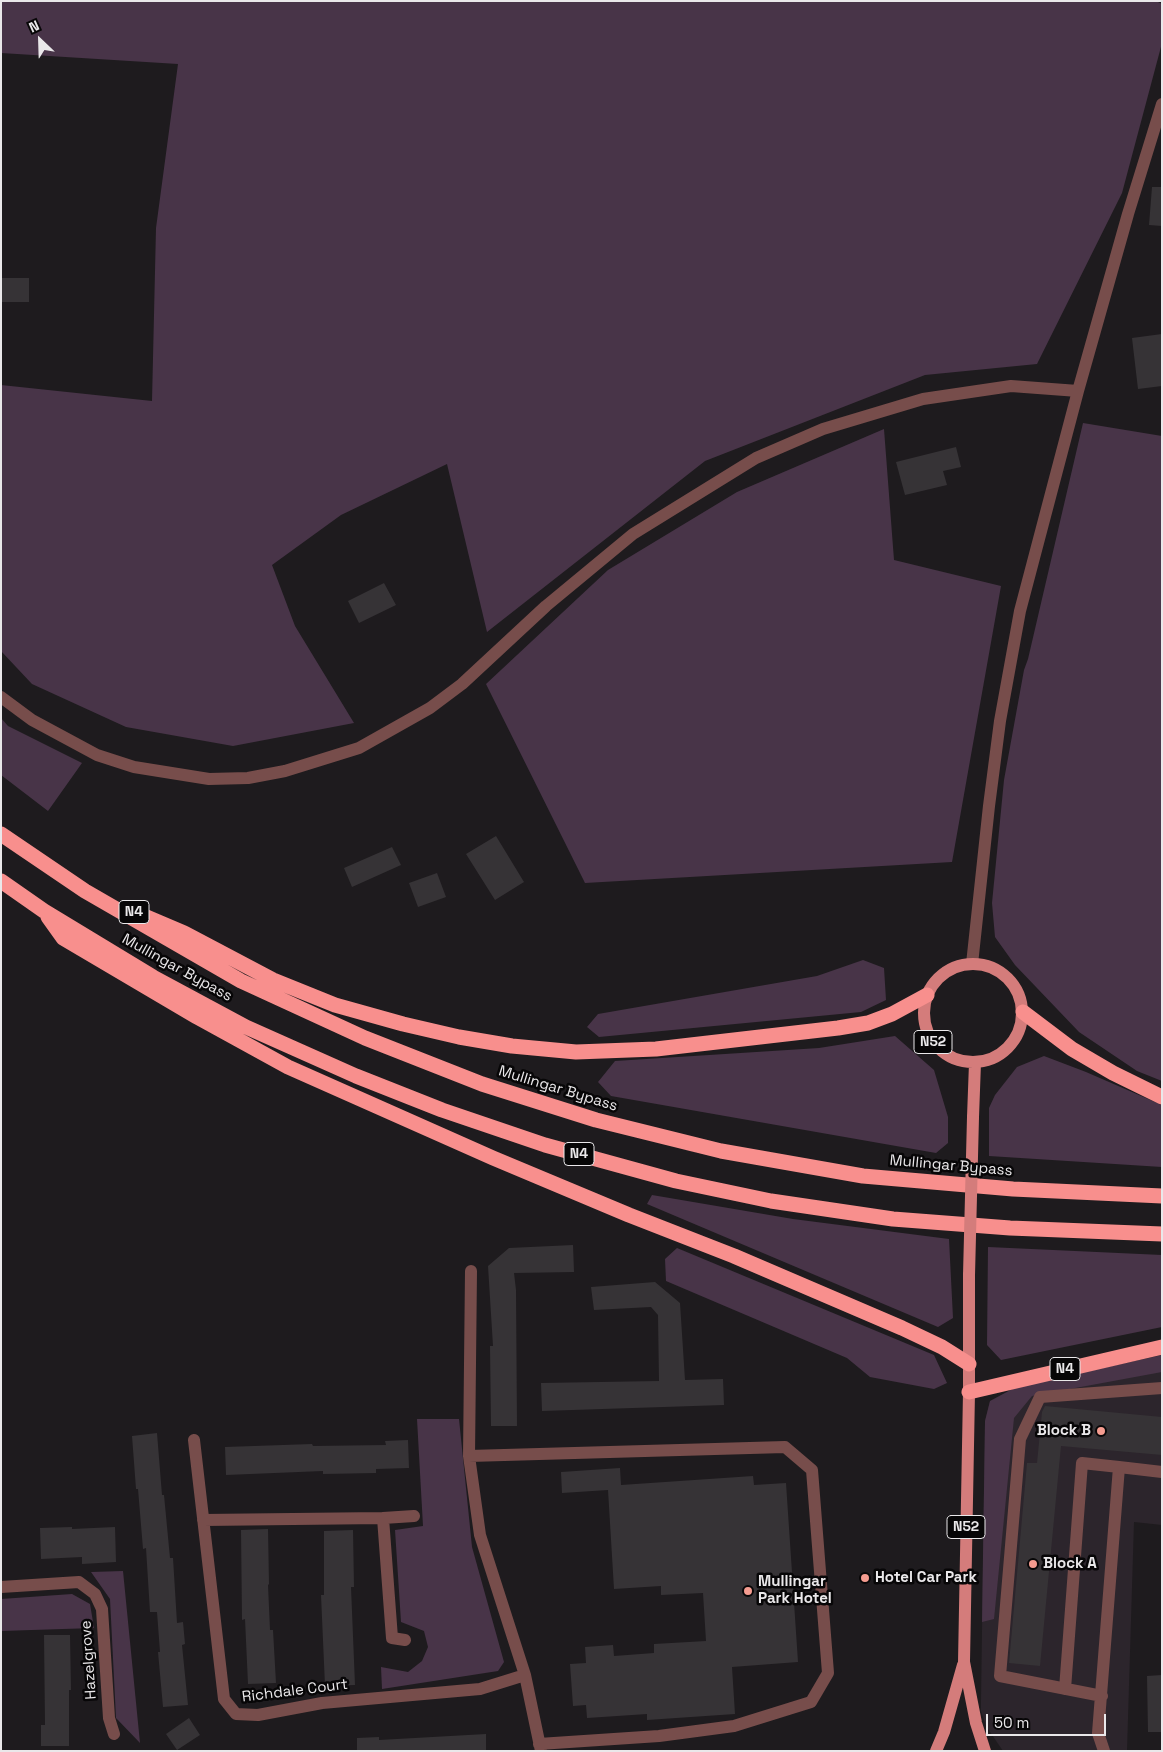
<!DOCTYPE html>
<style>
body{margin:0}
#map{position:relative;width:1163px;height:1752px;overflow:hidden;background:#1e1b1e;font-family:"Space Grotesk",sans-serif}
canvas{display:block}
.frame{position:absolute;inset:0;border:2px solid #eae8ea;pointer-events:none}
.north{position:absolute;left:15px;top:15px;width:50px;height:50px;-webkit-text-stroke:4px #070607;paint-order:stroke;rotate:336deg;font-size:14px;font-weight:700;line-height:20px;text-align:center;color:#eae8ea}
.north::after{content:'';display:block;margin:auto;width:18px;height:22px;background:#eae8ea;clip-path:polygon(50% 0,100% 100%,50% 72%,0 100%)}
.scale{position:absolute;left:986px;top:1714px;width:120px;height:22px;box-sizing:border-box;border:2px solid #eae8ea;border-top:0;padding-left:6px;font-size:15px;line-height:18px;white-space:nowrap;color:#eae8ea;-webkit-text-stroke:4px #070607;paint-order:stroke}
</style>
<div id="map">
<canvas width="1163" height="1752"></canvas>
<div class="frame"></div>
<div class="north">N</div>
<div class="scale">50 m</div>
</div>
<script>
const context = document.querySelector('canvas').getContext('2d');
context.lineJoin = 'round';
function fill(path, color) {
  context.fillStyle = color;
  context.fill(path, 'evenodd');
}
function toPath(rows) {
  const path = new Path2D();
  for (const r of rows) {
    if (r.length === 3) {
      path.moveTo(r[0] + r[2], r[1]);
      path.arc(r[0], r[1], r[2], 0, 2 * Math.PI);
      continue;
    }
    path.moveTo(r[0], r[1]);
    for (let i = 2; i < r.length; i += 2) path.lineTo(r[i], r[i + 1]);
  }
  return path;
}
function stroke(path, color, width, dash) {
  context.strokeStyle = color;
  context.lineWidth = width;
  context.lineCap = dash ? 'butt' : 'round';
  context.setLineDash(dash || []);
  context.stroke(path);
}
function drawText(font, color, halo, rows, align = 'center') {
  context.font = font + ' "Space Grotesk",sans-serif';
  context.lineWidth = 5;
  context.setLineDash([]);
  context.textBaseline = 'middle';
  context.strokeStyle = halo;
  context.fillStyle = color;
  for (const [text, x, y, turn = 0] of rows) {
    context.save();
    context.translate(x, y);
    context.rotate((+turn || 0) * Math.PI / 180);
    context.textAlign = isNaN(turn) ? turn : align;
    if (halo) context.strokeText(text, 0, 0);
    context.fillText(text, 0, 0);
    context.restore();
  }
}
const built = toPath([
 [1162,1366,1162,1525,1134,1522,1127,1751,1003,1751,986,1726,981,1711,981,1700,985,1421,990,1401]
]);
const green = toPath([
 [1,1,1156,1,1162,4,1162,43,1122,193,1037,364,925,375,705,461,487,632,447,464,341,515,272,565,295,626,354,723,233,746,126,727,32,684,1,651,1,385,152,401,156,228,178,64,1,53],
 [1083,423,1162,436,1162,1081,1137,1071,1079,1032,1015,965,995,937,992,903,1004,780,1024,670,1028,659],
 [884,429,894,560,1001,586,952,862,585,883,486,684,608,570,737,492],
 [1,718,8,726,82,763,48,811,1,775],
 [863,960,884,968,886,1000,861,1012,599,1037,587,1027,598,1014,817,976],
 [895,1036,934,1070,948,1117,948,1143,936,1153,611,1096,598,1082,615,1061,819,1048],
 [1044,1056,1086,1072,1162,1105,1162,1167,989,1156,989,1108,995,1095,1017,1067],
 [652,1195,793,1219,949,1239,953,1318,938,1327,647,1204],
 [988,1247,1162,1255,1162,1327,1001,1360,987,1345],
 [677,1248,934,1355,947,1383,934,1389,870,1377,847,1358,666,1281,665,1259],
 [1162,1355,1162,1372,1032,1396,1014,1418,994,1619,982,1622,985,1421,990,1401,1016,1387],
 [417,1419,459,1419,472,1547,504,1662,498,1671,382,1689,381,1667,408,1672,422,1661,428,1647,424,1631,401,1622,395,1530,423,1526],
 [123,1571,140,1743,116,1718,110,1599,91,1572],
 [72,1594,90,1604,94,1628,1,1631,1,1599]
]);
const building = toPath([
 [1152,187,1162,187,1162,226,1149,225],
 [1,278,29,278,29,302,1,302],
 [1162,334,1162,386,1138,389,1132,338],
 [956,447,961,467,943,471,947,485,905,495,896,462],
 [384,583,396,605,359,623,348,601],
 [496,836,524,882,495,900,466,854],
 [392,847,401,865,352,887,344,868],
 [437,873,446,897,418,907,409,883],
 [573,1245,574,1272,514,1273,516,1290,517,1426,491,1426,490,1346,493,1346,488,1266,509,1248],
 [655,1282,680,1303,685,1380,723,1379,724,1405,542,1411,541,1383,659,1381,658,1315,651,1307,594,1310,591,1287],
 [1045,1406,1162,1417,1162,1455,1061,1446,1040,1666,1009,1663,1027,1463,1037,1463,1042,1412],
 [157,1433,162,1495,164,1495,170,1558,173,1558,177,1623,183,1622,185,1644,182,1645,188,1705,163,1707,158,1652,160,1652,157,1612,150,1612,146,1548,143,1549,138,1489,136,1489,132,1436],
 [408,1440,409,1468,376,1469,376,1473,323,1474,323,1471,226,1475,225,1447,312,1444,313,1446,386,1445,385,1441],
 [620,1468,621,1485,753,1476,754,1485,786,1483,798,1662,732,1667,735,1714,647,1720,647,1714,587,1718,586,1705,573,1706,570,1664,586,1663,585,1647,613,1645,614,1656,654,1653,654,1644,706,1641,703,1593,661,1595,661,1586,614,1589,608,1490,562,1493,561,1472],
 [72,1527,72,1529,115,1527,116,1562,82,1564,82,1557,41,1559,40,1528],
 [268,1529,269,1584,268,1585,270,1630,273,1630,276,1683,248,1684,245,1619,242,1620,241,1530],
 [353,1530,354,1587,351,1587,355,1685,325,1686,321,1595,324,1595,324,1531],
 [44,1635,70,1635,71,1690,69,1690,69,1746,41,1746,41,1725,45,1725],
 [1162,1675,1162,1732,1148,1732,1147,1676],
 [189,1718,200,1735,177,1750,166,1734],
 [486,1734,486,1751,357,1751,357,1738,379,1737,379,1740]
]);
const minor = toPath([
 [1,697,32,720,97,755,134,767,209,779,248,778,285,771,359,748,430,708,462,684,546,606,633,534,756,458,823,429,923,399,1011,386,1078,391],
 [972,964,989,806,1000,721,1020,611,1078,391,1128,214,1162,104],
 [471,1271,469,1456,480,1535,525,1675,541,1751],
 [194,1440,224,1699,236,1714,258,1715,322,1703,480,1689,525,1675],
 [469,1456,785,1447,812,1470,828,1673,811,1702,734,1726,659,1736,539,1744],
 [383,1518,414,1516],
 [203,1520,383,1518,392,1638,405,1640],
 [1,1587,79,1582,95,1594,102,1609,109,1718,114,1734],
 [1065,1689,1082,1463,1119,1467],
 [1102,1696,1000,1676,1020,1439,1040,1397,1162,1388],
 [1104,1751,1098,1733,1119,1467,1162,1472]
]);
const major = toPath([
 [973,1013,49],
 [973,1117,975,1063],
 [969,1275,969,1392,964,1662,976,1723,985,1751],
 [936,1751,944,1732,963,1665]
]);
const highway = toPath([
 [1,834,85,891,241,981,365,1038,482,1084,596,1120,721,1151,863,1176,1013,1189,1162,1196],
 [1,881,44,911,153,977,246,1027,356,1076,442,1110,545,1145,676,1181,771,1201,893,1219,1010,1228,1162,1234],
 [144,916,184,933,273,980,335,1005,403,1024,459,1037,512,1046,576,1052,656,1049,838,1028,868,1023,892,1014,927,995],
 [48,917,63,938,197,1017,288,1067,493,1158,629,1215,734,1256,902,1328,942,1347,969,1364],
 [1023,1012,1072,1049,1113,1073,1162,1097],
 [969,1392,1162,1347]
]);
const majorBridge = toPath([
 [969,1275,973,1117]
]);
const markers = [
 [1101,1431,5,"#f59c90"],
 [1033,1564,5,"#f59c90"],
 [865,1578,5,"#f59c90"],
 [748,1591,5,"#f59c90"]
];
const shields = [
 [134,912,30],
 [933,1042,38],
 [579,1154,30],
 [1065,1369,30],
 [966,1527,38]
];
const shieldNames = [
 ["N4",134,912],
 ["N52",933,1042],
 ["N4",579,1154],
 ["N4",1065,1369],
 ["N52",966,1527]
];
const streetNames = [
 ["Mullingar Bypass",177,968,29],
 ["Mullingar Bypass",558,1089,17],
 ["Mullingar Bypass",951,1166,5],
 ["Hazelgrove",89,1660,-94],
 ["Richdale Court",295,1691,-7]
];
const poiNames = [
 ["Block B",1091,1431,"right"],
 ["Block A",1043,1564],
 ["Hotel Car Park",875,1578],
 ["Mullingar",758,1582],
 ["Park Hotel",758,1599]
];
fill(built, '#2c252c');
fill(green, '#483448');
fill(building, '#363336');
stroke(minor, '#774d4b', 12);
stroke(major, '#d47c7b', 12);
stroke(highway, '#f88f8d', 15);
stroke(majorBridge, '#d47c7b', 12);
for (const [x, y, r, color] of markers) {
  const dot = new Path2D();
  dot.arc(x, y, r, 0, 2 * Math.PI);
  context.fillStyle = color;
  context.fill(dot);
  stroke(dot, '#070607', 2);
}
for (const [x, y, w] of shields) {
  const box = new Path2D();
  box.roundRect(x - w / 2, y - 11.5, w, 23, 4);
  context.fillStyle = '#070607';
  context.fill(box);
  stroke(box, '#eae8ea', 1);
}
drawText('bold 14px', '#eae8ea', null, shieldNames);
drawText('15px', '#eae8ea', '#070607', streetNames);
drawText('bold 15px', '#eae8ea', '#070607', poiNames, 'left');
</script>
